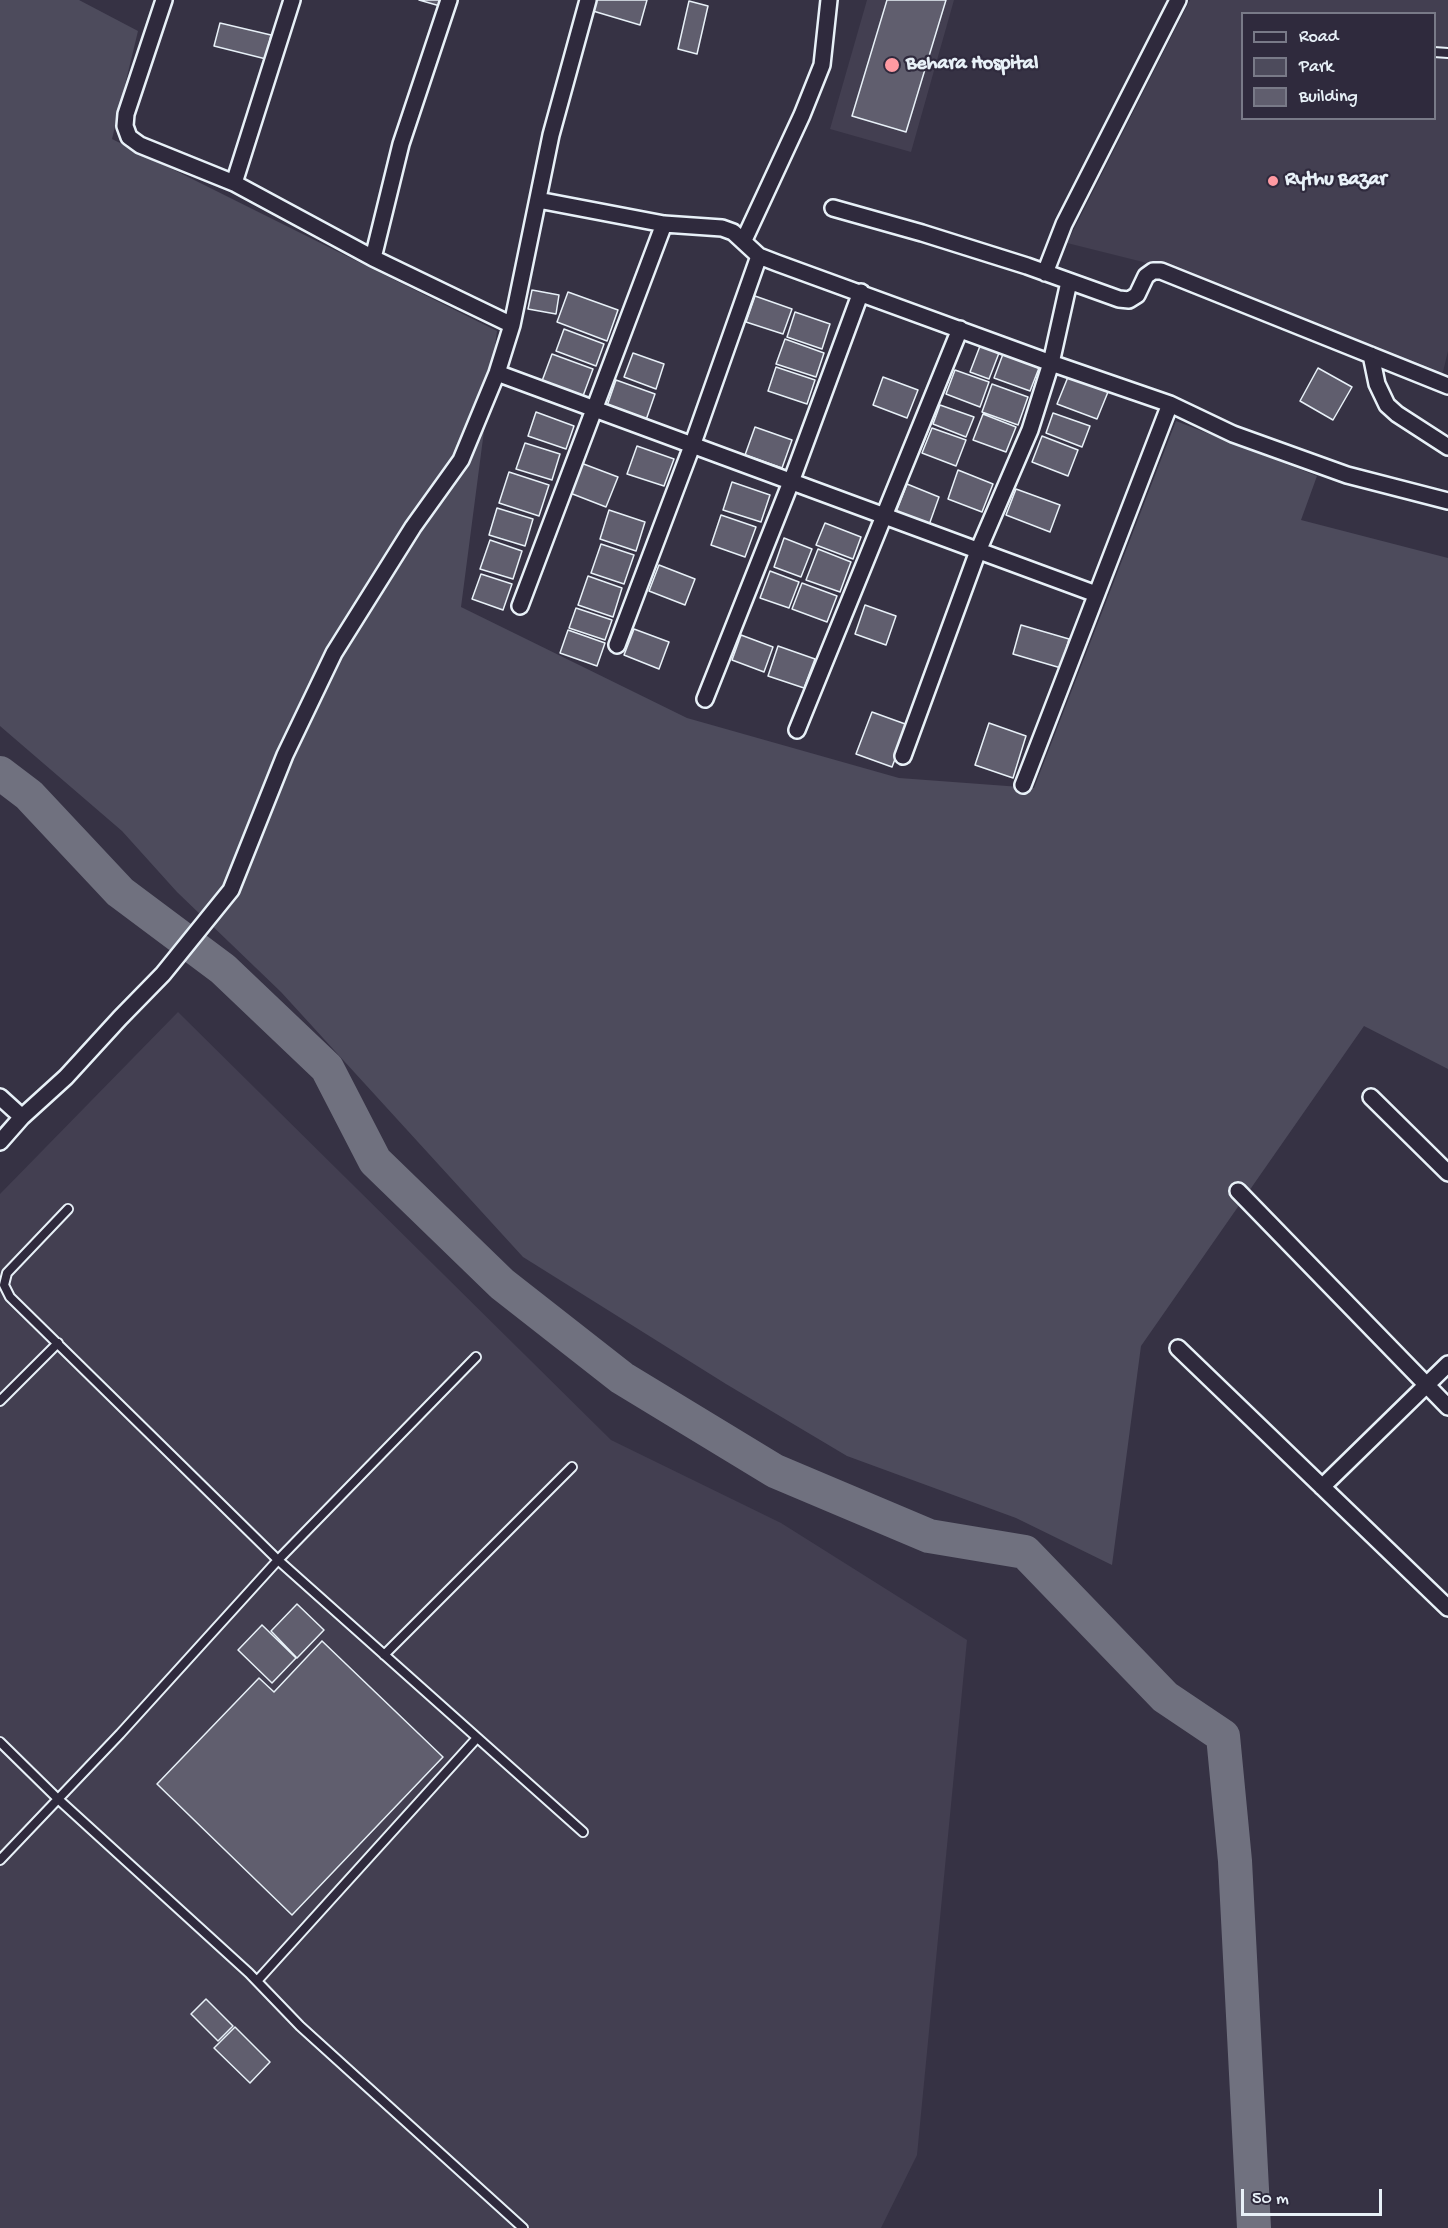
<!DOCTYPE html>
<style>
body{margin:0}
#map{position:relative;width:1448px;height:2228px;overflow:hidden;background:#363244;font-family:"Gochi Hand",sans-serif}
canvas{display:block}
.legend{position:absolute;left:1241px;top:12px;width:195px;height:108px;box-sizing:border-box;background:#2f2a3d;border:2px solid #797a88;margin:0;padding:8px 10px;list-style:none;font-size:18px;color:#e8f1f8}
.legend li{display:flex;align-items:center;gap:12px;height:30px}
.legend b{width:30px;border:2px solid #797a88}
.scale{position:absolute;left:1241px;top:2189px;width:141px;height:27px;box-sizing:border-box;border:3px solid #e8f1f8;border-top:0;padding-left:8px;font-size:18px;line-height:21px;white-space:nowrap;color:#e8f1f8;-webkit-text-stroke:4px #2f2a3d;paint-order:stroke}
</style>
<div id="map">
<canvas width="1448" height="2228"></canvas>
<ul class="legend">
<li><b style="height:8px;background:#2f2a3d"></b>Road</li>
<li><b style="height:16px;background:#4d4b5c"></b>Park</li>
<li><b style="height:16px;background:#605e6e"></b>Building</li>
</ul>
<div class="scale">50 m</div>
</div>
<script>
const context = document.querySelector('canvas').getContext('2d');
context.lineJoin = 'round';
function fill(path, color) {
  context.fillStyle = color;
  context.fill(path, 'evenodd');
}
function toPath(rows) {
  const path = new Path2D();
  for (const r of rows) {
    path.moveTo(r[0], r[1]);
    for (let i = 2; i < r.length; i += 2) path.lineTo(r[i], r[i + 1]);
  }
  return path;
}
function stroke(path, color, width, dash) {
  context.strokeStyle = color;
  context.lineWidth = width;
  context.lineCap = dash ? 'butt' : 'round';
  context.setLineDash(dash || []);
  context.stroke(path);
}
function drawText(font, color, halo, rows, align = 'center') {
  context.font = font + ' "Gochi Hand",sans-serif';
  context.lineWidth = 4.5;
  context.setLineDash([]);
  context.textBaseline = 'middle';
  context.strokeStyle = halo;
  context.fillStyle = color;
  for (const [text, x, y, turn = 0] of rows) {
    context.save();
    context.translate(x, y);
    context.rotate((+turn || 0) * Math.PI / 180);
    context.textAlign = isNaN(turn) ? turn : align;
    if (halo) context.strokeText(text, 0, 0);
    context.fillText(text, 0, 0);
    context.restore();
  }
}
const built = toPath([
 [867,0,954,0,911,152,830,129],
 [1190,0,1448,0,1448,351,1442,376,1143,262,1067,243],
 [1242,14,1434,14,1434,118,1242,118],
 [178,1012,611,1440,781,1523,967,1640,917,2155,881,2228,0,2228,0,1194]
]);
const green = toPath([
 [0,0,79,0,138,31,112,139,497,331,461,607,687,718,899,778,1034,788,1176,421,1317,476,1301,520,1448,558,1448,1069,1364,1026,1141,1346,1112,1565,1016,1518,847,1456,726,1384,523,1257,281,992,177,892,122,831,0,726]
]);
const river = toPath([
 [0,773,29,795,120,892,223,969,327,1068,375,1161,502,1284,622,1378,775,1471,929,1536,1025,1552,1165,1697,1223,1736,1235,1861,1254,2228]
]);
const building = toPath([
 [419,0,442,0,440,6,419,0],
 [596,0,647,0,640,25,593,11,596,0],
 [887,0,946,0,906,132,852,116,887,0],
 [689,1,708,6,697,54,678,49,689,1],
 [220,23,271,35,266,59,214,46,220,23],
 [532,290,559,295,556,314,528,309,532,290],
 [568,292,618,310,607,341,557,322,568,292],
 [755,296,792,309,783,334,746,322,755,296],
 [795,312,830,324,822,349,787,337,795,312],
 [564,329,604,344,596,366,556,351,564,329],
 [785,339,824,353,816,377,776,364,785,339],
 [980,346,999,353,989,379,970,372,980,346],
 [633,353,664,364,656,389,624,377,633,353],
 [552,354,593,369,583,396,542,381,552,354],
 [1003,354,1039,368,1030,391,994,378,1003,354],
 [776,367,815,380,807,404,768,391,776,367],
 [1318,368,1352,387,1333,420,1300,401,1318,368],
 [955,370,989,382,980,407,946,394,955,370],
 [883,377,918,390,907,418,873,405,883,377],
 [1068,377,1108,392,1097,419,1057,404,1068,377],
 [616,380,655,394,646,420,607,406,616,380],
 [992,384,1028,397,1018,425,982,412,992,384],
 [940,405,974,417,966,437,933,424,940,405],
 [536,412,574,426,566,449,528,436,536,412],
 [1053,413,1090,426,1082,447,1046,433,1053,413],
 [983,414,1016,427,1006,452,973,440,983,414],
 [755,427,792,440,782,468,745,455,755,427],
 [932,428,966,440,956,466,922,453,932,428],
 [1042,436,1078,450,1068,476,1032,462,1042,436],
 [525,443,560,454,552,480,516,469,525,443],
 [637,446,674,459,664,486,627,474,637,446],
 [581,463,618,477,606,507,570,493,581,463],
 [958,470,993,484,982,512,948,499,958,470],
 [509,472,549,485,539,516,499,503,509,472],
 [732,482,770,495,761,522,723,510,732,482],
 [907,484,939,497,929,525,896,512,907,484],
 [1016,489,1060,505,1050,532,1006,515,1016,489],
 [497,508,533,519,525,546,489,535,497,508],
 [609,510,645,522,636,551,600,539,609,510],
 [721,515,756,527,745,557,711,545,721,515],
 [825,523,861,537,853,559,816,545,825,523],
 [784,538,812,549,801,577,774,567,784,538],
 [490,540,522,551,513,579,480,569,490,540],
 [601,544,634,555,624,584,591,573,601,544],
 [818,549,851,562,840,592,806,580,818,549],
 [659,565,695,579,685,605,649,591,659,565],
 [770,571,799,582,789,608,760,598,770,571],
 [481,574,512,584,503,610,472,599,481,574],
 [588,576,622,588,613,617,578,605,588,576],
 [802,583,837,596,827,622,792,609,802,583],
 [865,605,896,616,886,645,855,634,865,605],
 [576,608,612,620,605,640,569,628,576,608],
 [1021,625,1069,639,1061,668,1013,654,1021,625],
 [634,629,669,642,659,669,624,655,634,629],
 [568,630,605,643,597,666,560,653,568,630],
 [741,635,773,647,764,672,732,660,741,635],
 [778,646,815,659,804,688,768,676,778,646],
 [872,712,908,725,892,767,856,754,872,712],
 [989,723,1026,736,1013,778,975,765,989,723],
 [297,1604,324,1630,297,1658,271,1631,297,1604],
 [262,1625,296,1658,272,1683,238,1650,262,1625],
 [322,1641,443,1757,292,1915,157,1784,259,1678,274,1692,322,1641],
 [206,1999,233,2026,218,2041,191,2014,206,1999],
 [235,2027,270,2062,250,2083,214,2048,235,2027]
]);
const lane = toPath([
 [1434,52,1448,53],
 [68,1209,7,1273,4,1285,10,1297,278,1560,583,1832],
 [0,1401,58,1343],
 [384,1655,572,1467],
 [0,1742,58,1799,249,1973,300,2026,523,2228],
 [0,1860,120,1734,278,1560,476,1357],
 [257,1981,477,1738]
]);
const street = toPath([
 [164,0,126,114,125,126,129,137,140,145,234,183,373,258,512,325],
 [234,183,292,0],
 [538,200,664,224,722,228,733,232,759,256,777,263,1051,363,1170,404,1233,434,1347,475,1448,501],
 [833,208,922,233,1027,266,1119,299,1129,300,1137,295,1146,276,1153,271,1161,271,1448,386],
 [744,240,802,115,822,65,829,0],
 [373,258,401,144,449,0],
 [1045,273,1064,224,1178,0],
 [1371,355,1377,384,1387,405,1397,414,1448,447],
 [497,373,1096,594],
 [520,606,664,224],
 [617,645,692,446,759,256],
 [705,699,791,482,861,292],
 [797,730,960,329],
 [903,756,978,551,1030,430,1051,363,1069,282],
 [1023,785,1170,404],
 [0,1097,22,1117],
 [1371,1097,1448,1173],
 [0,1142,22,1117,66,1077,120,1018,163,974,231,890,285,755,334,653,413,527,461,460,497,373,512,325,551,135,588,0],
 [1238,1191,1448,1407],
 [1178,1348,1448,1608],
 [1322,1487,1448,1364]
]);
const markers = [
 [892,65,8,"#ff9aa2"],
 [1273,181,6,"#ff9aa2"]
];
const poiNames = [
 ["Behara Hospital",906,65],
 ["Rythu Bazar",1285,181]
];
fill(built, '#433f51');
fill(green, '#4d4b5c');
stroke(river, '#70717f', 34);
fill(building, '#605e6e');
stroke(building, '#e8f1f8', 1.5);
stroke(lane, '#e8f1f8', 12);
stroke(street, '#e8f1f8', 20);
stroke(lane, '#2f2a3d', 8);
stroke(street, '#2f2a3d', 15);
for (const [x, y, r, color] of markers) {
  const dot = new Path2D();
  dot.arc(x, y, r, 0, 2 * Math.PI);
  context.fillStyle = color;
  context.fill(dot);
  stroke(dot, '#2f2a3d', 2);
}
drawText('bold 20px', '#e8f1f8', '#2f2a3d', poiNames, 'left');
</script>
